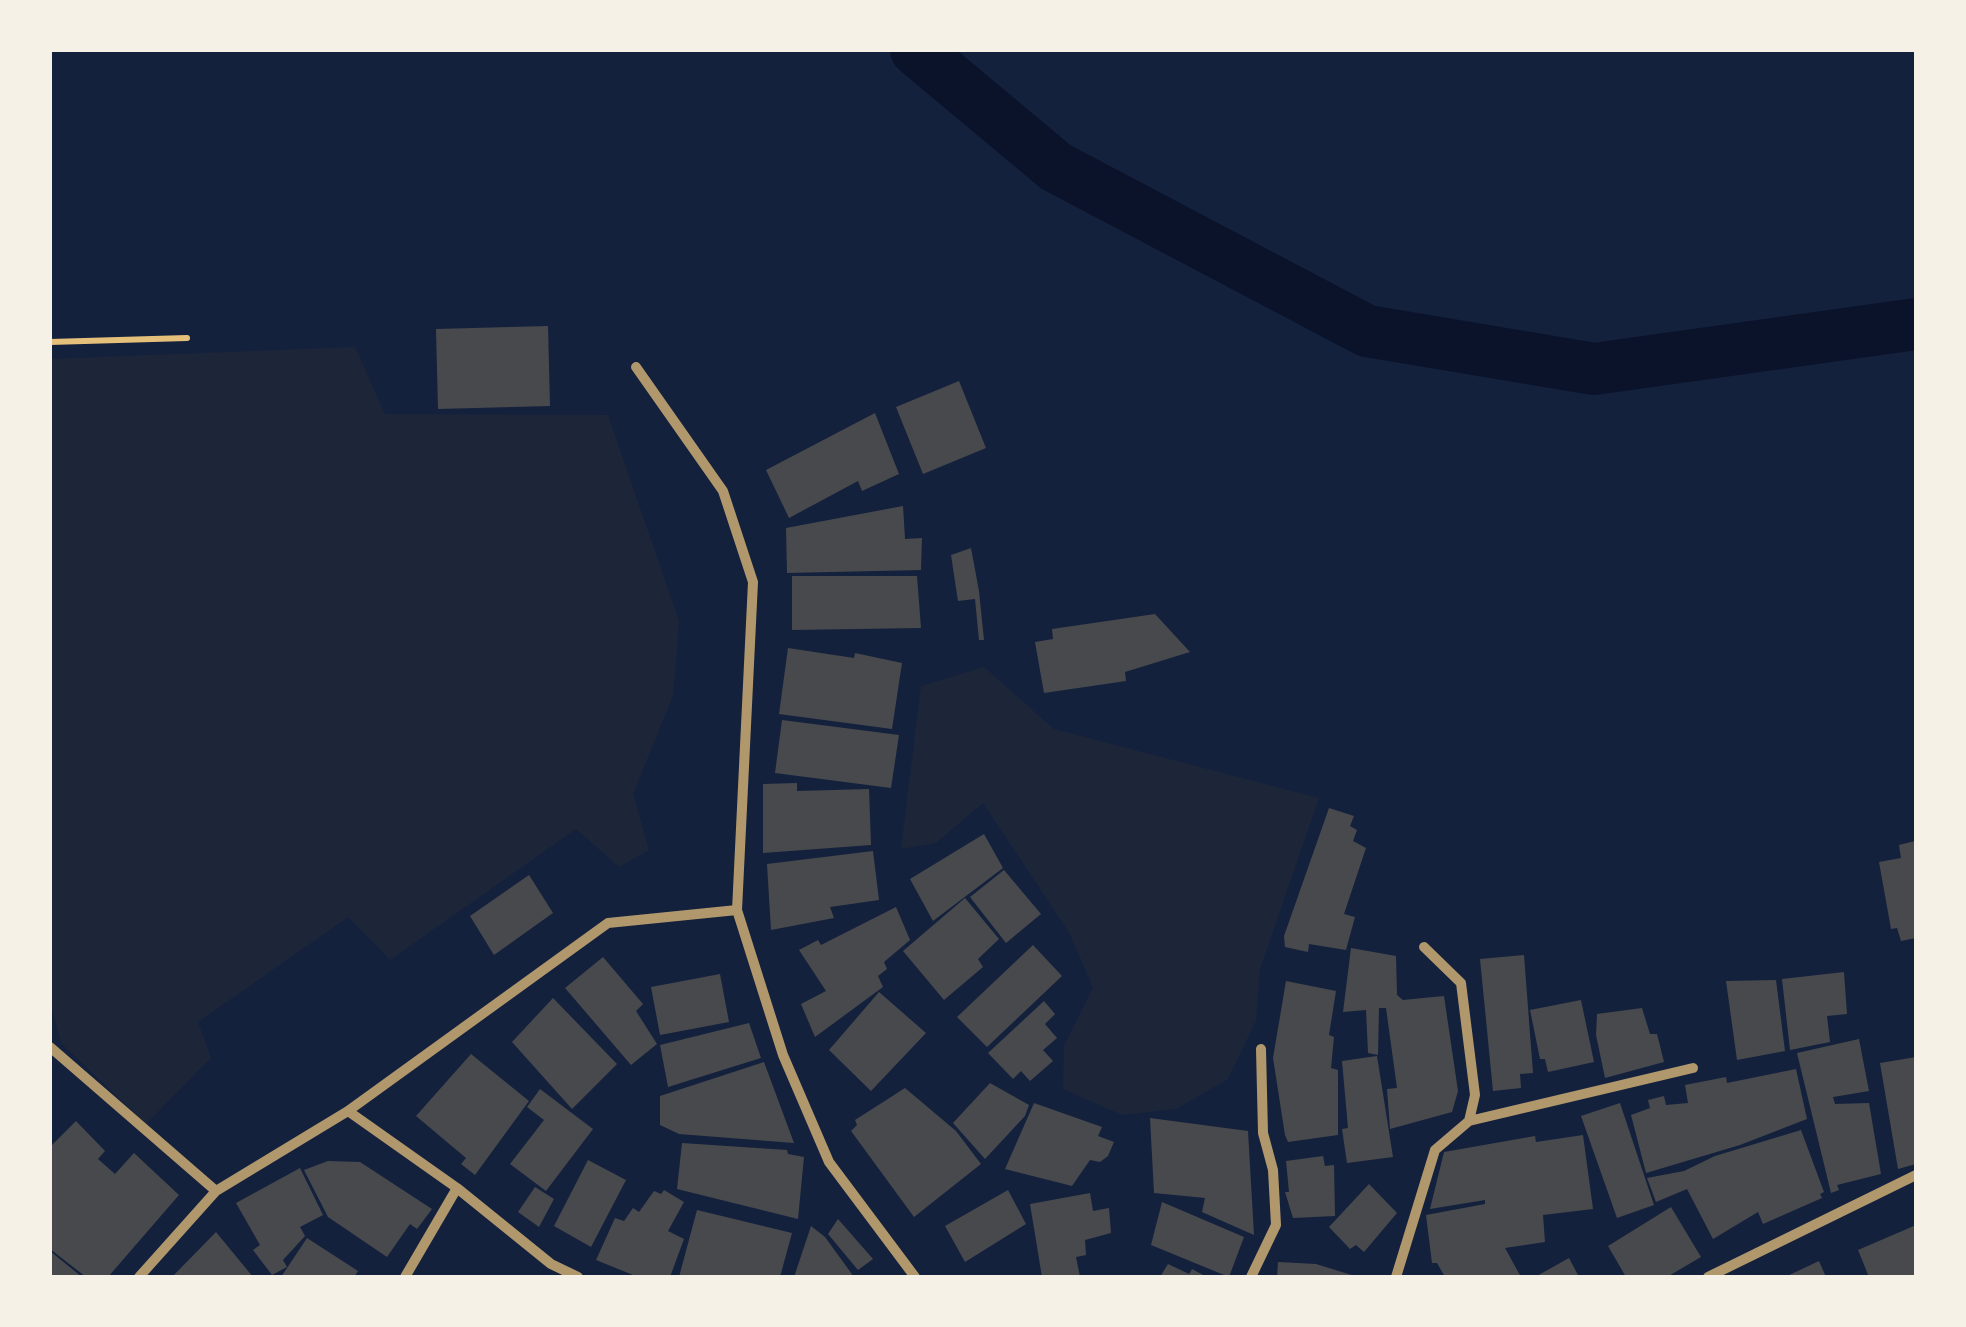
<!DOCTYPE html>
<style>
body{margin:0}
#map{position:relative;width:1966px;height:1327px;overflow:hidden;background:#14213d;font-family:"PT Sans",sans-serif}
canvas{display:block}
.frame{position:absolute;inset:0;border:52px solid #f6f1e7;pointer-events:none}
</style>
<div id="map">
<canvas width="1966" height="1327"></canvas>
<div class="frame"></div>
</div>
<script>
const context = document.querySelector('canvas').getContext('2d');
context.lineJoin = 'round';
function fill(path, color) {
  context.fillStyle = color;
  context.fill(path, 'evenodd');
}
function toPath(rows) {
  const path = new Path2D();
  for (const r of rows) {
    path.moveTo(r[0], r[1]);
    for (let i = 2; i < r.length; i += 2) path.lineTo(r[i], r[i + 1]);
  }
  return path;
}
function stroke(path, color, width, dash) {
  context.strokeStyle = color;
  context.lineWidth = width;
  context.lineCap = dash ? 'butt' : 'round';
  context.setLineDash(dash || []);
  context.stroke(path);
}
const green = toPath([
 [355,347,385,414,608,415,679,621,673,696,633,794,649,850,619,867,576,829,390,960,348,917,198,1022,211,1058,146,1124,61,1043,50,1001,50,359],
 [984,667,1054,729,1319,798,1260,969,1256,1021,1228,1079,1176,1109,1122,1115,1063,1089,1064,1046,1093,988,1070,934,983,803,936,843,901,849,921,686]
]);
const canal = toPath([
 [916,50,1056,167,1367,331,1594,369,1916,324]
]);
const building = toPath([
 [548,326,550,406,438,409,436,329],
 [959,381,986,448,923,474,896,407],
 [875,413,899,474,862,491,858,481,789,518,766,470],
 [903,506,905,539,922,538,921,570,787,573,786,528],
 [971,548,979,591,984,640,979,640,975,599,958,601,951,555],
 [792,576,917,576,921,628,792,630],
 [1155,614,1190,652,1125,672,1126,681,1044,693,1035,642,1053,639,1052,629],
 [788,648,854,658,855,653,902,663,892,729,779,714],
 [782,720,899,735,891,788,775,773],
 [797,783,797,791,869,789,871,845,763,853,763,784],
 [1329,808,1354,816,1350,826,1357,830,1353,841,1366,848,1344,914,1355,917,1346,950,1309,944,1308,952,1285,947,1284,936],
 [984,834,1003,868,933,921,910,879],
 [1915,841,1916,938,1901,941,1897,928,1891,929,1879,862,1901,858,1899,845],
 [873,851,879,900,830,907,834,918,771,930,767,864],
 [1004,870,1041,914,1006,943,970,897],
 [529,875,553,913,494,955,470,916],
 [965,898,999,939,978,959,983,967,944,1000,903,951],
 [896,907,910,940,884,962,887,969,878,976,883,987,815,1037,801,1004,826,991,799,950,818,940,821,945],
 [1033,945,1062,976,987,1047,957,1017],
 [1351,948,1396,956,1397,995,1403,1000,1444,996,1458,1091,1452,1112,1390,1129,1387,1089,1397,1088,1386,1008,1379,1008,1378,1055,1368,1053,1366,1010,1343,1012],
 [1524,955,1533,1073,1520,1074,1521,1088,1493,1091,1480,959],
 [603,957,643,1004,636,1011,657,1044,631,1065,565,988],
 [1844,972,1847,1014,1827,1016,1830,1042,1790,1050,1782,979],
 [720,974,729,1022,660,1035,651,987],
 [1776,980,1785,1051,1737,1060,1726,981],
 [1286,981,1336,991,1329,1035,1334,1037,1331,1068,1338,1070,1338,1135,1288,1142,1285,1135,1273,1058],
 [879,992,926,1033,871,1091,829,1050],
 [553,998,617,1064,572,1109,512,1042],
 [1581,1000,1594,1062,1548,1072,1545,1059,1540,1059,1530,1010],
 [1044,1001,1055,1014,1045,1024,1057,1038,1043,1050,1053,1061,1030,1081,1021,1071,1013,1079,988,1053],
 [1642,1008,1650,1034,1657,1034,1664,1062,1605,1078,1596,1035,1597,1014],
 [749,1023,761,1058,668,1087,660,1045],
 [1859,1039,1869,1091,1833,1097,1835,1104,1869,1103,1881,1174,1837,1185,1839,1190,1831,1193,1797,1053],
 [471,1054,529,1101,475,1175,461,1164,466,1158,416,1116],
 [1377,1056,1393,1157,1347,1163,1342,1129,1348,1128,1342,1061],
 [1916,1057,1916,1164,1898,1169,1880,1063],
 [764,1062,794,1143,679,1134,660,1125,660,1096],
 [1796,1069,1807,1119,1740,1145,1646,1173,1631,1115,1650,1108,1648,1100,1664,1096,1666,1105,1688,1103,1685,1085,1726,1077,1727,1083],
 [990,1083,1029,1105,1025,1116,985,1159,953,1123],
 [905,1088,956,1131,981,1164,914,1217,851,1131,857,1125,855,1120],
 [540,1089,593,1129,546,1191,510,1164,544,1120,527,1107],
 [1034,1103,1102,1127,1098,1136,1114,1142,1108,1156,1100,1162,1090,1160,1072,1186,1005,1169],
 [1620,1103,1654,1205,1617,1218,1581,1116],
 [1150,1118,1248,1131,1254,1235,1202,1212,1205,1198,1154,1193],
 [76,1121,105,1151,98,1159,115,1174,134,1153,179,1195,108,1277,86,1277,50,1249,50,1147],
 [1801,1130,1824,1192,1820,1194,1822,1198,1763,1224,1758,1212,1713,1239,1687,1189,1656,1202,1647,1178,1684,1171,1715,1156],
 [1583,1135,1593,1209,1543,1215,1545,1242,1505,1248,1521,1277,1445,1277,1437,1263,1432,1263,1426,1215,1485,1204,1485,1200,1430,1209,1444,1152,1535,1136,1536,1142],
 [682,1143,787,1150,788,1154,804,1157,798,1219,677,1189],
 [1323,1156,1325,1166,1334,1165,1335,1216,1293,1218,1285,1192,1289,1192,1286,1161],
 [588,1160,626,1180,591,1247,554,1226],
 [328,1161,360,1162,432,1209,417,1229,410,1224,387,1257,328,1217,304,1170],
 [300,1168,323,1215,300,1227,305,1236,283,1260,287,1267,272,1275,253,1250,260,1245,236,1203],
 [1369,1184,1397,1213,1364,1252,1356,1245,1350,1249,1329,1227],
 [535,1187,554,1199,539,1227,518,1212],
 [664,1190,684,1202,668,1231,684,1239,670,1277,638,1277,596,1260,615,1218,624,1221,633,1208,639,1212,654,1191,661,1194],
 [1008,1190,1026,1224,965,1262,945,1226],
 [1090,1193,1093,1211,1109,1208,1111,1233,1085,1240,1086,1255,1076,1257,1080,1277,1042,1277,1030,1204],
 [1162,1202,1244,1237,1229,1277,1151,1245],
 [1671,1207,1701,1257,1667,1277,1626,1277,1608,1246],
 [697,1210,792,1233,780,1277,679,1277],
 [838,1219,873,1259,858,1270,828,1234],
 [1916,1225,1916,1277,1869,1277,1858,1250],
 [811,1226,825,1237,854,1277,794,1277],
 [216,1232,253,1277,172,1277],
 [307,1238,358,1271,354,1277,281,1277],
 [50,1251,82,1277,50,1277],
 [1569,1258,1579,1277,1535,1277],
 [1819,1261,1826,1277,1785,1277],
 [1278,1262,1316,1264,1358,1277,1277,1277],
 [1168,1264,1189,1274,1192,1269,1207,1277,1160,1277]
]);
const path = toPath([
 [50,342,187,338]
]);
const minor = toPath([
 [636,367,723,491,753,582,737,910,783,1055,829,1162,915,1277],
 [1424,947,1461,983,1475,1095,1469,1121],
 [50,1047,216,1191],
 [348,1111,457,1188,551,1264,578,1277],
 [139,1277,216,1191,348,1111,608,923,737,910],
 [405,1277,457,1188],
 [1251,1277,1276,1225,1273,1170,1263,1133,1261,1049],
 [1396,1277,1435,1150,1469,1121,1693,1068],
 [1708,1277,1916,1175]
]);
fill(green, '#1d2539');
stroke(canal, '#0b132b', 52);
fill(building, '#48494c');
stroke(path, '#e5c07b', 6);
stroke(minor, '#b1986c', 10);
</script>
